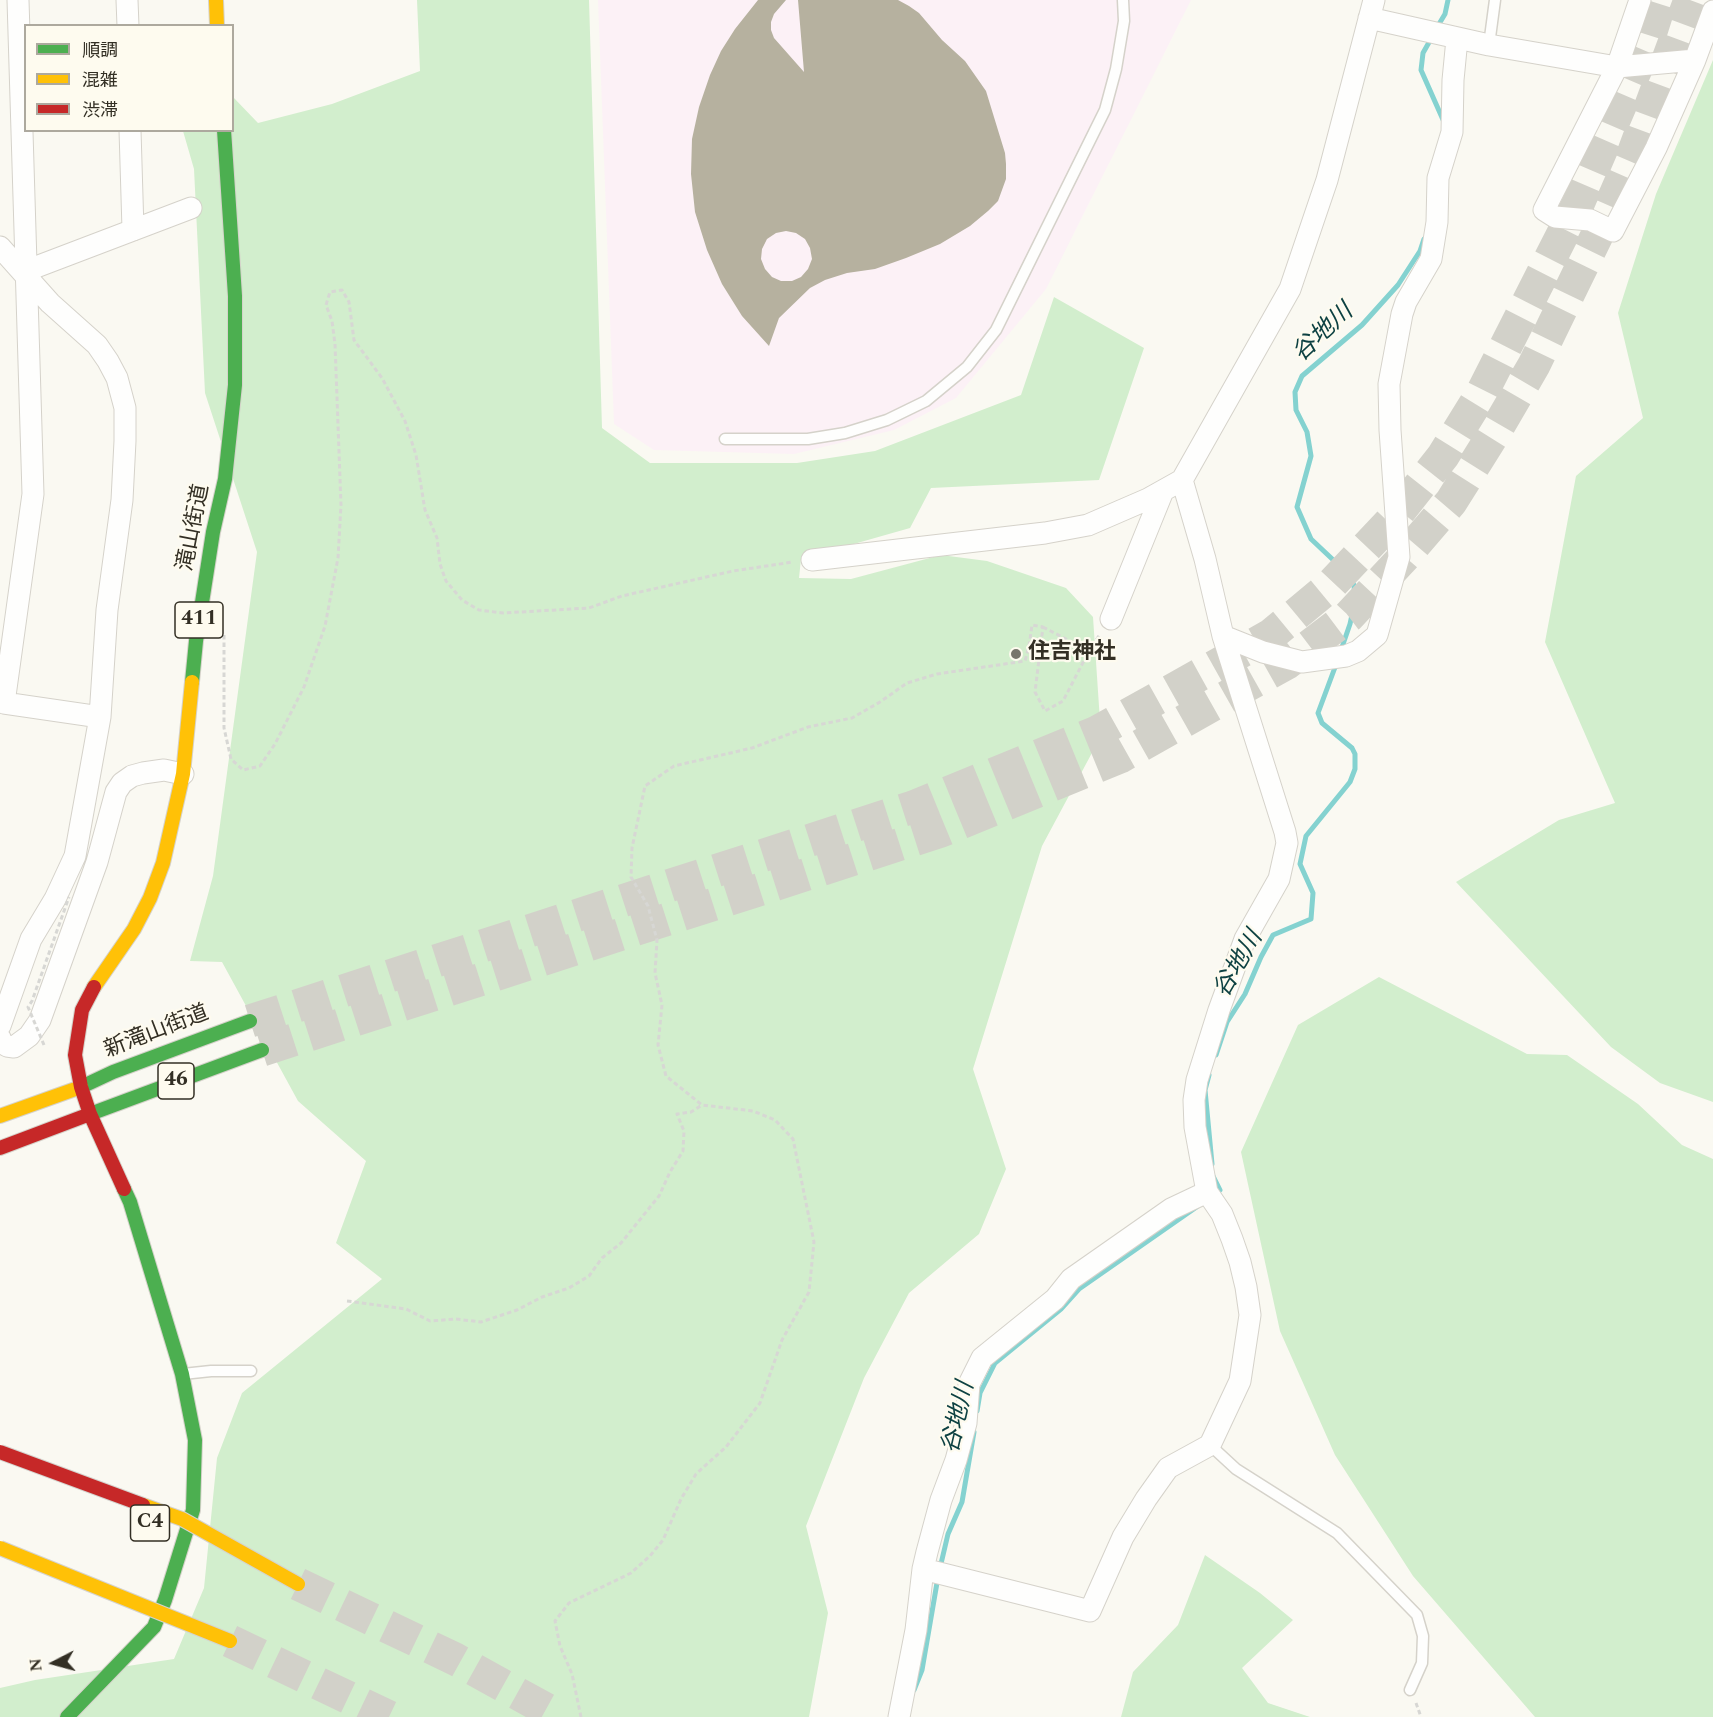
<!DOCTYPE html>
<meta charset="utf-8">
<style>
body{margin:0}
#map{position:relative;width:1713px;height:1717px;overflow:hidden;background:#faf9f2;font-family:Spectral,"Noto Sans JP",serif}
canvas{display:block}
.legend{position:absolute;left:24px;top:24px;width:210px;height:108px;box-sizing:border-box;background:#fefbef;border:2px solid #ada99e;margin:0;padding:8px 10px;list-style:none;font-size:18px;color:#332f24}
.legend li{display:flex;align-items:center;gap:12px;height:30px}
.legend b{width:30px;border:2px solid #ada99e}
.north{position:absolute;left:24px;top:1633px;width:60px;height:60px;-webkit-text-stroke:4px #fefbef;paint-order:stroke;rotate:264deg;font-size:16px;font-weight:700;line-height:24px;text-align:center;color:#332f24}
.north::after{content:'';display:block;margin:auto;width:21px;height:27px;background:#332f24;clip-path:polygon(50% 0,100% 100%,50% 72%,0 100%)}
</style>
<div id="map">
<canvas width="1713" height="1717"></canvas>
<ul class="legend">
<li><b style="height:8px;background:#4caf50"></b>順調</li>
<li><b style="height:8px;background:#ffc107"></b>混雑</li>
<li><b style="height:8px;background:#c62828"></b>渋滞</li>
</ul>
<div class="north">N</div>
</div>
<script>
const context = document.querySelector('canvas').getContext('2d');
context.lineJoin = 'round';
function fill(path, color) {
  context.fillStyle = color;
  context.fill(path, 'evenodd');
}
function toPath(rows) {
  const path = new Path2D();
  for (const r of rows) {
    path.moveTo(r[0], r[1]);
    for (let i = 2; i < r.length; i += 2) path.lineTo(r[i], r[i + 1]);
  }
  return path;
}
function stroke(path, color, width, dash) {
  context.strokeStyle = color;
  context.lineWidth = width;
  context.lineCap = dash ? 'butt' : 'round';
  context.setLineDash(dash || []);
  context.stroke(path);
}
function drawText(font, color, halo, rows, align = 'center') {
  context.font = font + ' Spectral,"Noto Sans JP",serif';
  context.lineWidth = 4.5;
  context.setLineDash([]);
  context.textBaseline = 'middle';
  context.strokeStyle = halo;
  context.fillStyle = color;
  for (const [text, x, y, turn = 0] of rows) {
    context.save();
    context.translate(x, y);
    context.rotate((+turn || 0) * Math.PI / 180);
    context.textAlign = isNaN(turn) ? turn : align;
    if (halo) context.strokeText(text, 0, 0);
    context.fillText(text, 0, 0);
    context.restore();
  }
}
const industrial = toPath([
 [598,0,1191,0,1046,289,956,398,894,430,794,454,654,450,614,424]
]);
const green = toPath([
 [417,0,589,0,602,428,650,463,797,463,875,451,1021,395,1054,297,1144,348,1099,480,931,488,910,528,801,559,799,578,851,579,941,555,987,561,1066,588,1093,617,1101,736,1042,846,973,1069,1006,1169,979,1234,909,1293,864,1378,806,1526,828,1613,809,1717,0,1717,0,1688,35,1680,174,1659,204,1588,217,1458,242,1393,382,1279,336,1243,366,1161,298,1101,222,962,190,961,213,876,257,552,205,393,194,169,183,131,232,130,233,97,258,123,332,104,420,71],
 [1713,60,1713,1102,1660,1083,1611,1047,1456,882,1559,820,1615,803,1545,642,1576,476,1643,418,1618,313,1656,194],
 [1379,977,1527,1054,1567,1055,1638,1104,1682,1145,1713,1159,1713,1717,1535,1717,1413,1576,1335,1455,1280,1331,1241,1152,1298,1025],
 [1205,1555,1260,1593,1293,1620,1242,1668,1268,1703,1310,1717,1121,1717,1133,1672,1178,1625]
]);
const stream = toPath([
 [1436,29,1445,14,1448,0],
 [1432,37,1423,53,1421,70,1444,122],
 [1341,650,1350,624,1355,601,1354,585,1346,572,1311,539,1297,507,1311,456,1307,432,1296,410,1295,392,1302,376,1362,325,1398,285,1420,251,1424,239],
 [1216,1055,1227,1022,1245,994,1261,957,1273,935,1311,919,1313,893,1300,864,1306,836,1350,782,1355,769,1355,754,1352,748,1322,723,1318,713,1337,662],
 [1209,1075,1205,1090,1212,1164],
 [1213,1176,1220,1190,1215,1193],
 [977,1411,980,1393,995,1363,1061,1309,1079,1289,1198,1206],
 [940,1568,948,1534,962,1502,974,1432],
 [914,1690,922,1670,938,1577]
]);
const building = toPath([
 [758,0,786,0,774,14,771,22,771,30,774,38,804,72,798,0,898,0,909,6,919,13,942,40,965,61,986,91,1005,153,1006,164,1006,179,998,201,988,211,970,226,940,244,906,258,875,269,847,273,825,280,810,288,779,318,769,346,742,316,722,284,707,250,695,212,691,174,692,139,699,107,710,75,721,51,735,29],
 [786,231,796,233,805,239,810,248,812,259,808,269,801,277,792,281,781,281,772,277,765,269,761,259,762,249,767,239,776,233]
]);
const primaryTunnel = toPath([
 [250,1021,913,807,1097,732,1271,635,1329,587,1394,518,1443,456,1483,391,1578,204,1648,41,1661,0],
 [262,1050,941,831,1120,757,1287,663,1349,616,1404,557,1451,502,1498,427,1534,365,1602,225,1633,154,1690,0]
]);
const highwayTunnel = toPath([
 [298,1584,455,1659,560,1717],
 [230,1641,389,1717]
]);
const path = toPath([
 [1043,627,1089,651],
 [224,635,224,728,231,759,243,770,260,766,275,744,304,687,325,626,338,558,341,505,335,344,332,321,326,305,330,292,342,290,349,302,354,340,382,378,405,421,416,455,425,510,437,538,440,564,446,581,462,600,479,610,503,613,589,608,622,596,733,571,793,562],
 [347,1301,406,1309,430,1321,456,1319,481,1322,517,1310,542,1297,569,1288,589,1276,602,1258,621,1243,659,1196,670,1172,683,1151,684,1131,677,1114,691,1112,702,1105],
 [1416,1703,1421,1717],
 [581,1717,572,1674,560,1646,555,1621,569,1603,631,1573,650,1556,663,1540,681,1499,696,1474,726,1447,760,1403,782,1340,809,1292,814,1242,793,1139,775,1120,753,1111,702,1105,666,1076,658,1045,662,1005,655,973,657,940,648,906,631,877,632,848,645,786,674,766,752,748,808,727,852,718,880,702,907,683,937,674,1025,661,1029,646,1032,625,1043,627,1035,692,1045,711,1063,701,1089,651,1100,634]
]);
const lane = toPath([
 [1489,45,1495,0],
 [725,439,808,439,845,433,887,420,926,401,967,367,996,330,1105,110,1116,69,1124,21,1123,0],
 [183,1374,211,1371,251,1371],
 [1210,1445,1236,1469,1337,1533,1417,1615,1423,1636,1422,1663,1410,1690]
]);
const street = toPath([
 [18,0,33,494,4,703,100,717],
 [127,0,128,26],
 [1640,0,1617,67,1544,210,1555,217,1590,220,1613,231,1656,148,1695,60],
 [1369,18,1489,45,1617,67,1695,60,1713,11],
 [130,130,133,230],
 [0,247,50,303,97,345,108,361,117,378,125,408,125,441,122,500,107,610,100,717,75,856,55,899,31,939,0,1026],
 [25,275,36,267,191,208],
 [812,560,1045,533,1088,525,1148,499,1182,480,1290,289,1327,180,1374,0],
 [1111,619,1163,491],
 [1223,636,1263,652,1302,662,1346,656,1358,651,1377,635,1399,557,1390,430,1389,384,1402,314,1406,302,1431,259,1437,222,1438,178,1452,132,1453,80,1457,39],
 [0,1038,0,1041,7,1046,14,1047,29,1036,40,1020,97,862,116,792,122,783,132,776,143,773,164,770,183,774],
 [923,1569,1090,1611,1123,1537,1146,1499,1168,1468,1210,1445,1240,1381,1250,1315,1246,1287,1240,1262,1232,1239,1222,1214,1207,1192,1195,1127,1194,1100,1197,1080,1219,1010,1245,939,1279,879,1287,843,1285,832,1223,636,1205,559,1182,480],
 [899,1717,916,1630,923,1569,927,1552,941,1500,956,1460,966,1423,969,1384,982,1358,1055,1299,1071,1279,1171,1209,1207,1192]
]);
const fast = toPath([
 [192,682,196,641,213,532,225,479,235,385,235,296,224,130],
 [81,1087,113,1072,250,1021],
 [90,1114,262,1050],
 [67,1717,154,1627,165,1600,193,1510,195,1440,182,1374,130,1202,124,1189]
]);
const slow = toPath([
 [216,0,217,26],
 [94,987,134,929,150,898,163,863,183,774,192,682],
 [0,1116,81,1087]
]);
const jam = toPath([
 [90,1114,124,1189],
 [0,1148,90,1114,81,1087,75,1055,82,1010,94,987]
]);
const pathBridge = toPath([
 [44,1045,28,1007,32,1001,69,897]
]);
const slowBridge = toPath([
 [143,1505,182,1519,298,1584],
 [0,1548,230,1641]
]);
const jamBridge = toPath([
 [0,1452,143,1505]
]);
const markers = [
 [1016,654,6,"#79766c"]
];
const shields = [
 [199,620,48],
 [176,1081,36],
 [150,1523,39]
];
const shieldNames = [
 ["411",199,620],
 ["46",176,1081],
 ["C4",150,1523]
];
const streetNames = [
 ["滝山街道",195,528,-79],
 ["新滝山街道",157,1033,-21]
];
const poiNames = [
 ["住吉神社",1028,654]
];
const waterNames = [
 ["谷地川",1324,334,-43],
 ["谷地川",1240,965,-60],
 ["谷地川",960,1418,-77]
];
fill(industrial, '#fcf1f6');
fill(green, '#d2eecd');
stroke(stream, '#84d2d0', 5);
fill(building, '#b6b19f');
stroke(primaryTunnel, '#d2d1c9', 33, [33, 16]);
stroke(highwayTunnel, '#d2d1c9', 33, [33, 16]);
stroke(lane, '#d5d2ca', 13);
stroke(street, '#d5d2ca', 23);
stroke(fast, '#d5d2ca', 16);
stroke(slow, '#d5d2ca', 16);
stroke(jam, '#d5d2ca', 16);
stroke(path, '#d7d7d4', 3, [4.5, 3]);
stroke(lane, '#fefefd', 10);
stroke(street, '#fefefd', 21);
stroke(fast, '#4caf50', 14);
stroke(slow, '#ffc107', 14);
stroke(jam, '#c62828', 14);
stroke(slowBridge, '#d5d3ce', 16, []);
stroke(jamBridge, '#d5d3ce', 16, []);
stroke(pathBridge, '#d7d7d4', 3, [4.5, 3]);
stroke(slowBridge, '#ffc107', 14);
stroke(jamBridge, '#c62828', 14);
for (const [x, y, r, color] of markers) {
  const dot = new Path2D();
  dot.arc(x, y, r, 0, 2 * Math.PI);
  context.fillStyle = color;
  context.fill(dot);
  stroke(dot, '#fefbef', 2);
}
for (const [x, y, w] of shields) {
  const box = new Path2D();
  box.roundRect(x - w / 2, y - 18, w, 36, 4.5);
  context.fillStyle = '#fefbef';
  context.fill(box);
  stroke(box, '#332f24', 1.5);
}
drawText('bold 21px', '#332f24', null, shieldNames);
drawText('22px', '#332f24', '#fefbef', streetNames);
drawText('bold 22px', '#332f24', '#fefbef', poiNames, 'left');
drawText('italic 24px', '#0d4142', '#fefbef', waterNames);
</script>
